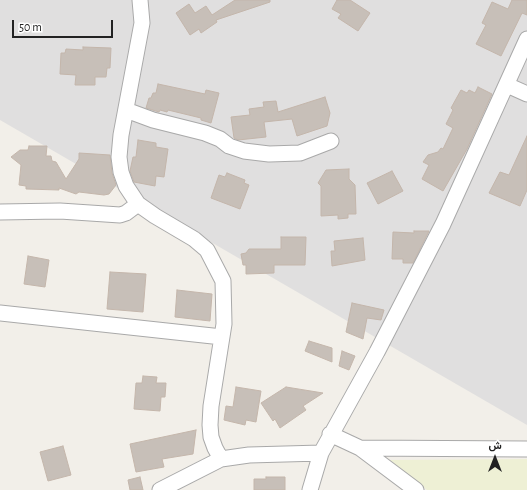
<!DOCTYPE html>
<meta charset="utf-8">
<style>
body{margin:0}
#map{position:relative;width:527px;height:490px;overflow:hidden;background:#f2efe9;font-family:"Alegreya Sans",Vazirmatn,sans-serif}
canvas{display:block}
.north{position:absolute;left:475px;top:438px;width:40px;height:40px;-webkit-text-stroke:3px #fff;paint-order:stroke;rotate:0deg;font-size:11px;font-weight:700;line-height:16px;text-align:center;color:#222}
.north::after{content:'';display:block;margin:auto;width:14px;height:18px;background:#222;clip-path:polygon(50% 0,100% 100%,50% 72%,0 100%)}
.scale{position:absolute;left:12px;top:20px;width:101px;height:18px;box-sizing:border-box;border:2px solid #222;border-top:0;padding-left:5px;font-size:12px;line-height:14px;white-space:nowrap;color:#222;-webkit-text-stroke:3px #fff;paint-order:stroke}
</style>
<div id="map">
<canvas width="527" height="490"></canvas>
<div class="north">ش</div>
<div class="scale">50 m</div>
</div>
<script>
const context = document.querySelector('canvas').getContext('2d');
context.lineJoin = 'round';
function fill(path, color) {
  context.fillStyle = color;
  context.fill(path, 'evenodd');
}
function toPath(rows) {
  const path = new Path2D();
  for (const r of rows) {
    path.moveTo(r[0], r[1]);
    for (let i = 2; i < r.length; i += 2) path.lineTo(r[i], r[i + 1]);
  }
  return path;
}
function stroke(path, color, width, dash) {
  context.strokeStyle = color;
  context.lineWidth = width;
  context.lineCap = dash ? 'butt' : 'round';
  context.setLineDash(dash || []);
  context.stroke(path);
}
const residential = toPath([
 [0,0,527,0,527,425,0,120]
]);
const farmland = toPath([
 [527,459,527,490,427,490,390,460]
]);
const building = toPath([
 [235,0,270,0,270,2,216,20,217,22,201,33,199,29,190,35,176,13,189,4,195,13,206,6,212,15,235,0],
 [337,0,350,0,370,13,358,31,338,18,341,14,332,9,337,0],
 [512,0,527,0,527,15,522,13,501,56,476,44,486,25,482,23,492,2,508,9,512,0],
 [83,47,111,48,110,68,107,68,106,77,95,77,95,85,75,85,76,75,60,74,61,53,65,53,66,49,83,50,83,47],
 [158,84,205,94,206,90,219,93,211,123,201,120,201,118,168,110,167,112,160,110,159,112,146,108,149,98,151,98,153,93,156,93,158,84],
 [478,87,492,94,467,149,443,191,422,179,429,165,423,162,428,155,438,152,441,148,443,149,453,128,446,124,453,110,451,108,461,90,467,93,469,90,475,93,478,87],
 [325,97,330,113,327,126,297,136,292,119,264,122,266,137,238,140,234,138,231,117,250,115,249,109,264,107,263,102,276,101,278,112,325,97],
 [527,136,527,190,520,206,489,193,500,172,509,175,527,136],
 [138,140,156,143,156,147,168,149,164,177,156,176,155,186,134,182,130,171,133,157,136,157,138,140],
 [29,146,47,146,46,156,51,156,52,161,56,162,66,179,79,159,79,153,110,155,112,173,116,185,109,194,104,195,79,192,76,194,59,188,59,190,26,189,26,186,19,185,21,165,11,157,20,150,28,150,29,146],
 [349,169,349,179,355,185,356,214,348,214,348,218,338,219,338,215,321,216,321,186,318,183,326,170,349,169],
 [392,171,403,191,378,204,367,183,392,171],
 [227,173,245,180,244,183,249,185,240,209,211,198,219,175,225,177,227,173],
 [414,231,429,231,413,263,403,263,403,259,392,259,393,232,414,233,414,231],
 [281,237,306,237,305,265,274,265,274,273,246,274,246,265,243,265,241,254,246,253,249,249,281,249,281,237],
 [363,238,365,260,332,266,331,251,335,251,334,241,363,238],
 [28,256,49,260,45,287,24,284,28,256],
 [110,272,146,274,143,312,107,309,110,272],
 [177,290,212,294,210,321,175,317,177,290],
 [352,303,384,310,381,320,367,318,363,339,346,332,352,303],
 [309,341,332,348,332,362,305,351,309,341],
 [342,351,355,356,349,370,339,366,342,351],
 [143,376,157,377,156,383,166,383,165,397,161,397,160,411,134,409,136,383,142,383,143,376],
 [236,387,261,391,256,422,246,420,245,425,224,420,226,406,233,407,236,387],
 [286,387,323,393,303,406,306,410,280,428,275,419,273,421,261,403,286,387],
 [196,430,193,454,162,459,164,467,136,472,130,444,196,430],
 [63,446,71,475,48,481,40,452,63,446],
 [140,477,143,490,130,490,128,480,140,477],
 [266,477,285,477,285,490,254,490,254,479,266,479,266,477]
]);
const minor = toPath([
 [140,0,142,23,121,135,119,157,121,172,126,186,138,204,155,216,194,239,207,250,223,281,224,324,211,406,210,425,211,437,215,448,221,459,249,455,321,453],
 [507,85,527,94],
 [126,110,153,120,205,133,220,139,229,146,244,151,269,154,300,153,331,141],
 [0,212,60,211,120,215,126,213,138,204],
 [0,313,222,337],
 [330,434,360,448,416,490],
 [360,448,527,449],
 [160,490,221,459],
 [310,490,321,453,377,352,443,224,527,39]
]);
fill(residential, '#e0dfdf');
fill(farmland, '#eef0d5');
fill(building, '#c7bfb8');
stroke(building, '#c4b6ab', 1);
stroke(minor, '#a9a9a9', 17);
stroke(minor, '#fff', 15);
</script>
